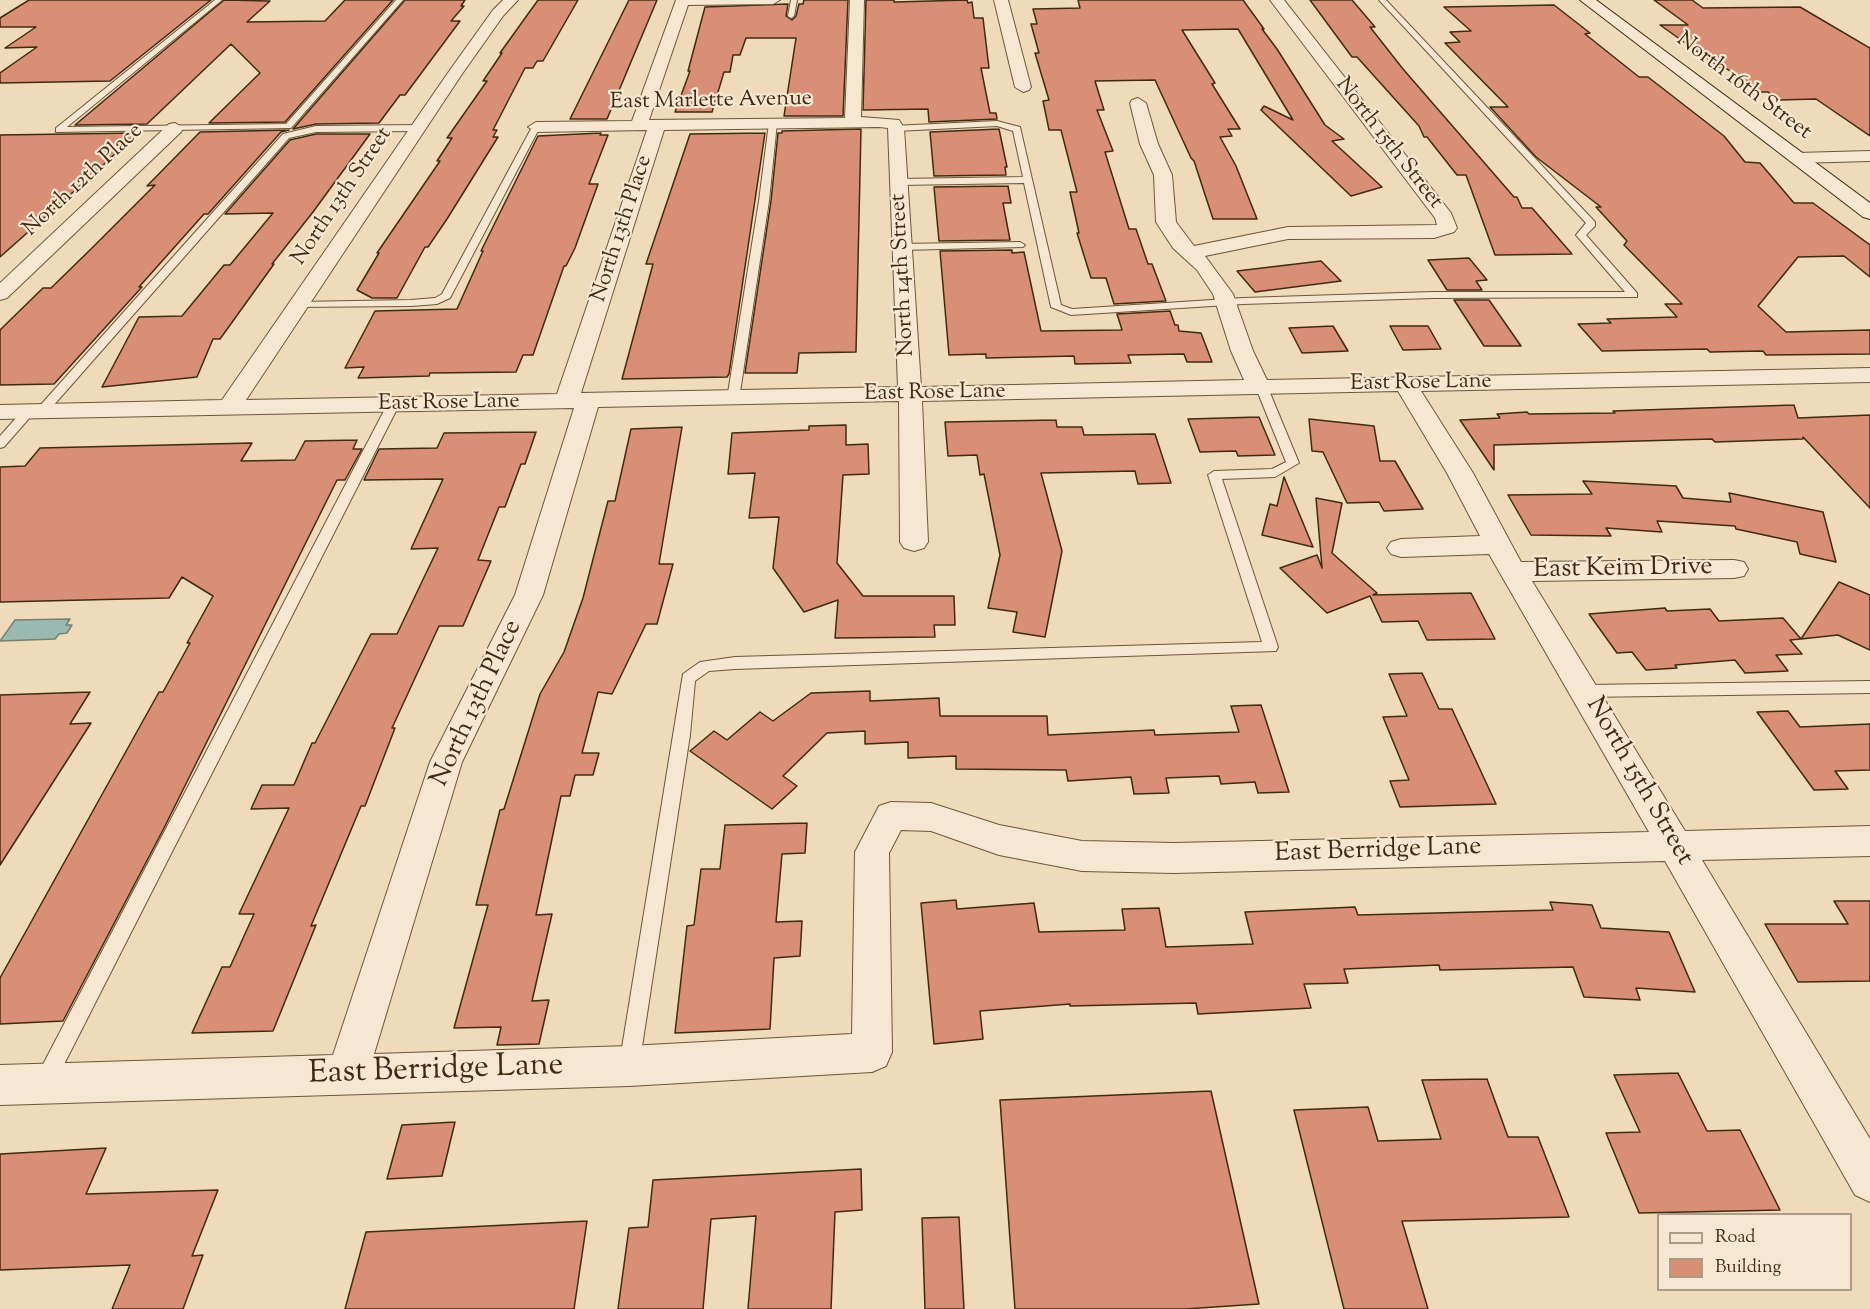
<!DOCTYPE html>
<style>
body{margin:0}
#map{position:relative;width:1870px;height:1309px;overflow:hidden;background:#efdab9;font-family:"Sorts Mill Goudy",serif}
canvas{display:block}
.legend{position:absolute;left:1657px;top:1213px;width:195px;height:78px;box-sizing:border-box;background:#f5e7d2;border:2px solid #ad9c85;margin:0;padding:8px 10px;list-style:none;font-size:18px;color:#402b11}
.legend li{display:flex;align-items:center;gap:12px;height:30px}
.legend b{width:30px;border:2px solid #ad9c85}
</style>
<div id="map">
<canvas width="1870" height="1309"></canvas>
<ul class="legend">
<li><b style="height:8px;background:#f5e7d2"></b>Road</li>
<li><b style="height:16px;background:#d88f75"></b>Building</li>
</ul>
</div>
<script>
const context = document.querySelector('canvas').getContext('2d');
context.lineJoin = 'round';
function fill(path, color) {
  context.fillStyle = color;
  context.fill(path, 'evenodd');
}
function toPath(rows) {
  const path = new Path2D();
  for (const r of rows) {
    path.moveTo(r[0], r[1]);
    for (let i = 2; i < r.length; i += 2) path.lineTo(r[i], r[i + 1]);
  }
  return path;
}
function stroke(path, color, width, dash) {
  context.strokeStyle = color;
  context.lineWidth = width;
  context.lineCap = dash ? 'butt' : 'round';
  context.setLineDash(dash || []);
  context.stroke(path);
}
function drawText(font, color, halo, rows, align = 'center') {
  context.font = font + ' "Sorts Mill Goudy",serif';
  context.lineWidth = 4.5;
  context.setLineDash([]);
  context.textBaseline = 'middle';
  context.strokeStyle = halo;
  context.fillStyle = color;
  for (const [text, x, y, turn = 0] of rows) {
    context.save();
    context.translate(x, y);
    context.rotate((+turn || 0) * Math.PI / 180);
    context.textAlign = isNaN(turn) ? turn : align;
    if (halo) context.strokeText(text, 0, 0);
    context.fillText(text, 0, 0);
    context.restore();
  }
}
const water = toPath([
 [70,619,66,625,72,625,67,633,59,634,55,639,0,641,15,620,70,619]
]);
const building = toPath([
 [29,0,211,0,110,81,0,83,0,73,37,47,5,48,36,27,0,27,0,18,29,0],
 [224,0,270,1,247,22,325,21,345,0,393,0,285,122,209,123,260,73,231,44,147,124,75,125,224,0],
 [405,0,465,0,461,6,464,6,451,21,460,21,405,95,400,95,379,123,316,124,293,129,405,0],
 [538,0,578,0,543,61,537,61,533,68,525,68,493,130,497,130,493,137,498,137,447,219,428,247,425,247,397,298,372,298,357,290,379,253,377,253,440,161,437,161,452,138,447,138,487,81,483,81,502,53,500,53,538,0],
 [629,0,657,0,607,119,570,119,629,0],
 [804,0,848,0,843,116,784,116,796,38,746,38,740,55,733,55,730,72,724,72,712,112,675,112,690,71,688,71,705,7,788,4,786,16,792,20,796,16,799,4,803,4,804,0],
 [866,0,894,0,894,2,967,0,968,3,972,2,974,18,983,18,989,68,981,68,990,113,996,113,997,119,929,122,928,109,863,110,866,0],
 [1078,0,1243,0,1264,29,1262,29,1277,49,1325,125,1344,139,1332,141,1382,187,1351,196,1261,110,1264,106,1293,120,1238,29,1182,30,1215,83,1212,84,1240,129,1228,129,1232,136,1220,137,1236,166,1257,219,1213,219,1194,161,1191,158,1155,80,1095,81,1104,110,1097,110,1113,151,1105,152,1129,229,1136,229,1148,264,1152,264,1166,301,1114,304,1106,278,1091,278,1077,233,1079,233,1070,192,1077,192,1061,130,1049,130,1043,101,1049,100,1035,53,1039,53,1031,24,1037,24,1033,9,1080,8,1078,0],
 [1310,0,1352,0,1375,27,1370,27,1403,69,1514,197,1517,197,1522,208,1532,208,1572,254,1495,255,1466,175,1457,175,1427,137,1424,137,1419,126,1357,57,1352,57,1310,0],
 [1654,0,1692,0,1703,8,1800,7,1870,48,1870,136,1816,99,1779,100,1768,92,1760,92,1727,69,1722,69,1660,25,1688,25,1654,0],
 [1554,5,1590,33,1585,34,1639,77,1648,77,1724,136,1745,162,1760,163,1794,203,1813,203,1870,245,1870,277,1844,256,1798,257,1758,306,1786,332,1870,330,1870,354,1766,355,1763,351,1710,352,1707,349,1602,351,1578,324,1611,323,1607,319,1677,317,1665,304,1682,304,1624,245,1627,241,1596,207,1601,207,1536,157,1490,107,1508,107,1445,43,1460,42,1450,32,1471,31,1444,7,1554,5],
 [861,129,856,352,799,353,797,373,745,373,771,201,778,133,782,133,782,131,861,129],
 [999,129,1007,167,1005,167,1006,175,934,176,930,132,999,129],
 [289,130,281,132,208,214,204,214,139,287,142,287,54,384,0,385,0,330,43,288,51,288,91,249,155,185,147,186,200,132,289,130],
 [137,133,97,171,0,257,0,135,137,133],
 [601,133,600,135,608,135,589,184,598,184,575,248,566,266,564,266,533,355,523,355,516,372,430,373,429,376,358,378,364,367,345,368,375,311,457,309,483,251,481,251,538,136,601,133],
 [765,133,729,374,727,377,622,379,653,264,646,264,690,134,765,133],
 [316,134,370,134,313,212,272,264,274,264,220,339,213,339,197,377,102,387,139,317,182,316,224,265,230,265,273,213,225,214,290,140,316,134],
 [1008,186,1011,203,1003,203,1010,240,939,241,934,187,1008,186],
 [1012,250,1012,253,1024,252,1041,331,1122,330,1117,314,1170,311,1175,325,1178,325,1179,331,1201,333,1212,362,1187,362,1184,354,1128,355,1131,363,1075,364,1074,356,986,358,986,354,949,355,940,251,1012,250],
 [1469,258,1487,280,1476,281,1482,290,1447,290,1428,260,1469,258],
 [1321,261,1341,281,1255,292,1237,271,1321,261],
 [1454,300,1489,300,1521,346,1484,346,1454,300],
 [1333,326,1348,351,1302,353,1289,328,1333,326],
 [1390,326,1428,326,1441,349,1403,350,1390,326],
 [1794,405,1798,418,1870,415,1870,508,1803,437,1803,439,1715,442,1712,439,1494,445,1494,470,1460,420,1500,418,1497,414,1527,412,1529,414,1615,413,1613,411,1794,405],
 [1259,417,1275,455,1238,456,1236,451,1200,452,1188,419,1259,417],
 [1309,419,1374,426,1380,461,1395,461,1423,509,1384,511,1379,502,1347,503,1323,452,1312,451,1309,419],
 [1056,420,1057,427,1082,427,1084,435,1155,434,1171,483,1138,484,1135,471,1041,473,1062,551,1045,637,1013,632,1017,612,988,608,1000,555,984,474,980,475,977,455,948,456,945,422,1056,420],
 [846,425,846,445,868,444,869,474,843,475,837,563,863,596,954,596,955,625,934,625,935,637,835,638,838,600,804,612,773,568,779,517,749,518,755,473,728,474,732,433,809,430,809,426,846,425],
 [682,427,659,564,673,564,657,624,646,624,612,694,598,692,582,753,599,753,593,775,575,775,570,796,561,796,536,915,552,914,532,1001,549,1000,539,1044,497,1045,501,1027,454,1028,488,905,476,905,500,810,504,809,540,694,564,652,583,598,608,501,615,501,631,429,682,427],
 [536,432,525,464,521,464,505,507,499,507,478,560,491,561,463,626,439,626,392,728,395,728,365,806,361,806,311,926,316,925,273,1031,192,1033,222,967,230,967,254,914,239,914,289,808,251,809,262,785,294,785,312,743,315,743,371,634,397,634,438,548,411,549,443,479,364,480,379,449,437,448,444,433,536,432],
 [357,440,353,449,362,449,345,480,337,480,164,828,63,1021,0,1024,0,978,159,692,163,692,190,643,187,643,213,596,182,577,169,598,0,602,0,467,25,466,40,448,252,443,241,461,295,460,305,441,357,440],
 [1284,477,1313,547,1262,535,1270,504,1277,506,1284,477],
 [1583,481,1676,486,1683,498,1731,502,1729,493,1823,512,1836,562,1800,554,1797,542,1736,529,1735,526,1657,521,1662,532,1606,528,1611,536,1531,535,1508,495,1592,494,1583,481],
 [1316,498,1342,503,1332,553,1377,593,1373,595,1471,593,1495,639,1427,640,1418,621,1382,622,1370,596,1327,613,1280,568,1317,555,1322,568,1316,498],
 [1839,582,1870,595,1870,650,1838,635,1801,639,1839,582],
 [1665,608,1667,611,1710,609,1719,621,1783,618,1801,639,1790,640,1802,654,1776,655,1788,671,1745,673,1735,660,1675,665,1677,668,1646,670,1632,652,1617,653,1589,614,1665,608],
 [1422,673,1439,709,1452,709,1496,804,1400,807,1390,781,1409,780,1383,717,1407,716,1389,674,1422,673],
 [870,691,870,701,939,698,940,716,1047,716,1048,735,1154,730,1155,735,1239,732,1231,706,1261,705,1289,792,1258,793,1255,782,1221,784,1219,776,1166,778,1169,793,1134,794,1131,777,1068,781,1066,770,956,769,956,756,908,758,908,742,865,744,865,731,827,733,783,776,797,786,772,809,690,751,714,731,727,740,760,712,773,721,811,693,870,691],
 [90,692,70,724,91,723,0,865,0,695,90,692],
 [1788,711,1800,727,1870,724,1870,770,1835,771,1848,789,1814,790,1757,712,1788,711],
 [807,823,805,853,782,854,776,922,802,921,800,956,774,958,770,1029,675,1033,687,926,694,925,701,869,720,869,725,825,807,823],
 [956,900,957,909,1034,903,1039,932,1125,930,1122,909,1159,908,1166,947,1253,944,1245,912,1355,907,1358,915,1553,910,1550,902,1592,905,1601,928,1669,932,1695,992,1636,988,1640,1000,1584,997,1573,967,1440,970,1439,965,1344,969,1348,983,1304,984,1311,1008,1198,1014,1196,1003,1070,1006,1070,1004,980,1011,983,1039,934,1044,921,903,956,900],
 [1834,901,1870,901,1870,981,1798,982,1765,924,1848,924,1834,901],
 [1678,1073,1707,1131,1740,1130,1780,1210,1639,1213,1606,1133,1640,1132,1614,1075,1678,1073],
 [1487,1079,1508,1137,1538,1137,1569,1217,1402,1221,1428,1309,1344,1309,1294,1110,1368,1107,1378,1141,1441,1139,1422,1080,1487,1079],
 [1211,1091,1259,1304,1185,1309,1015,1309,1000,1100,1211,1091],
 [455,1122,442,1176,387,1179,402,1125,455,1122],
 [106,1148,86,1194,218,1190,192,1256,203,1255,183,1309,112,1309,130,1265,0,1270,0,1154,106,1148],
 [861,1169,862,1210,835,1212,831,1309,748,1309,756,1216,711,1219,703,1309,618,1309,629,1228,648,1227,653,1180,861,1169],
 [959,1217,964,1309,925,1309,922,1218,959,1217],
 [587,1221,574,1309,345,1309,366,1232,587,1221]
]);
const lane = toPath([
 [215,0,222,0,67,127,286,124,396,0,403,0,291,128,56,132,56,128,215,0],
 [791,0,797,0,794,16,791,18,788,16,791,0],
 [1379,0,1386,0,1595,222,1595,226,1586,235,1637,293,1637,297,1433,298,1243,304,1071,315,1051,307,1024,183,899,185,894,182,899,179,1023,177,1013,131,997,126,896,131,892,128,893,126,997,121,1020,127,1061,305,1072,309,1243,298,1433,292,1625,292,1576,235,1586,223,1379,0],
 [773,121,777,123,769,201,739,399,733,403,727,399,759,201,769,123,773,121],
 [536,124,540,127,450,298,437,304,411,306,294,307,293,305,298,302,411,300,435,298,442,294,532,127,536,124],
 [316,126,419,125,423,128,419,131,316,132,289,138,45,415,37,415,37,409,283,134,316,126],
 [1020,242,1025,245,1023,247,902,250,897,247,902,244,1020,242],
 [1262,385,1268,388,1299,463,1275,477,1222,479,1278,647,1276,651,735,669,709,671,695,681,690,735,639,1066,636,1073,629,1076,622,1073,619,1066,683,674,700,662,735,657,1262,642,1208,475,1214,471,1272,469,1286,462,1256,388,1262,385],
 [393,401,399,405,52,1088,45,1091,38,1088,35,1081,38,1074,387,405,393,401],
 [28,408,32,409,32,415,4,447,0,448,0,436,24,409,28,408],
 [1870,681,1870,693,1585,697,1580,695,1577,691,1580,687,1585,685,1870,681]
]);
const street = toPath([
 [503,0,518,0,503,16,462,74,246,400,557,394,647,130,536,132,528,127,536,122,632,121,676,0,780,0,773,4,688,5,649,120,845,118,850,0,864,0,861,117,899,120,904,128,921,387,1244,380,1231,351,1213,294,1197,270,1173,248,1156,222,1154,175,1140,144,1130,103,1132,100,1138,98,1146,103,1158,144,1172,175,1176,222,1194,246,1288,227,1437,225,1435,218,1270,0,1284,0,1451,213,1457,228,1454,232,1434,238,1288,239,1205,256,1233,294,1253,351,1267,380,1870,368,1870,382,1421,391,1473,473,1521,562,1734,560,1744,562,1748,569,1744,576,1734,578,1532,581,1685,831,1870,826,1870,856,1702,860,1870,1139,1870,1202,1855,1195,1665,861,1174,873,1082,871,999,855,931,831,901,830,889,853,892,1052,886,1066,872,1072,629,1086,0,1105,0,1065,333,1055,430,762,515,595,574,408,0,419,0,405,222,400,450,70,493,10,503,0],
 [879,127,888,128,898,387,581,393,664,130,879,127],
 [1398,391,1447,473,1480,536,1401,539,1391,542,1387,548,1391,554,1401,557,1489,554,1649,832,1174,843,1082,841,999,825,931,803,891,802,879,806,855,852,852,1034,629,1046,374,1054,462,762,543,595,598,407,899,401,900,542,904,548,914,551,924,548,928,542,922,401,1398,391],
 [994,0,1008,0,1031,87,1029,90,1023,92,1015,87,994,0],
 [175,123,183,128,181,132,7,298,0,300,0,283,169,124,175,123],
 [1870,151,1870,161,1797,163,1791,162,1788,158,1791,154,1797,153,1870,151]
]);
const secondary = toPath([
 [1580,0,1596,0,1870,203,1870,219,1863,217,1580,0]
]);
const farStreetnames = [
 ["North 16th Street",1743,87,37],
 ["East Marlette Avenue",711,102,-1],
 ["North 15th Street",1388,144,52],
 ["North 12th Place",84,181,-43],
 ["North 13th Street",343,197,-56],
 ["North 13th Place",623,229,-72],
 ["North 14th Street",904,275,-93],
 ["East Rose Lane",1421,384,-1],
 ["East Rose Lane",935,394,-1],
 ["East Rose Lane",449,404,-1]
];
const streetNames = [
 ["East Keim Drive",1623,570,-1],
 ["North 13th Place",478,704,-65],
 ["North 15th Street",1638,782,60],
 ["East Berridge Lane",1378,852,-2]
];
const nearStreetnames = [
 ["East Berridge Lane",436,1072,-2]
];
fill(water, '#9abab1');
stroke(water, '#768171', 1.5);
fill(building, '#d88f75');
stroke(building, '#402b11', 1.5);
stroke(lane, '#6c573b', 2);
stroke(street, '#6c573b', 2);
stroke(secondary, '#402b11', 2);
fill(lane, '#f5e7d2');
fill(street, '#f5e7d2');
fill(secondary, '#f5e7d2');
drawText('22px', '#402b11', '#f5e7d2', farStreetnames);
drawText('26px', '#402b11', '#f5e7d2', streetNames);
drawText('32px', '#402b11', '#f5e7d2', nearStreetnames);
</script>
